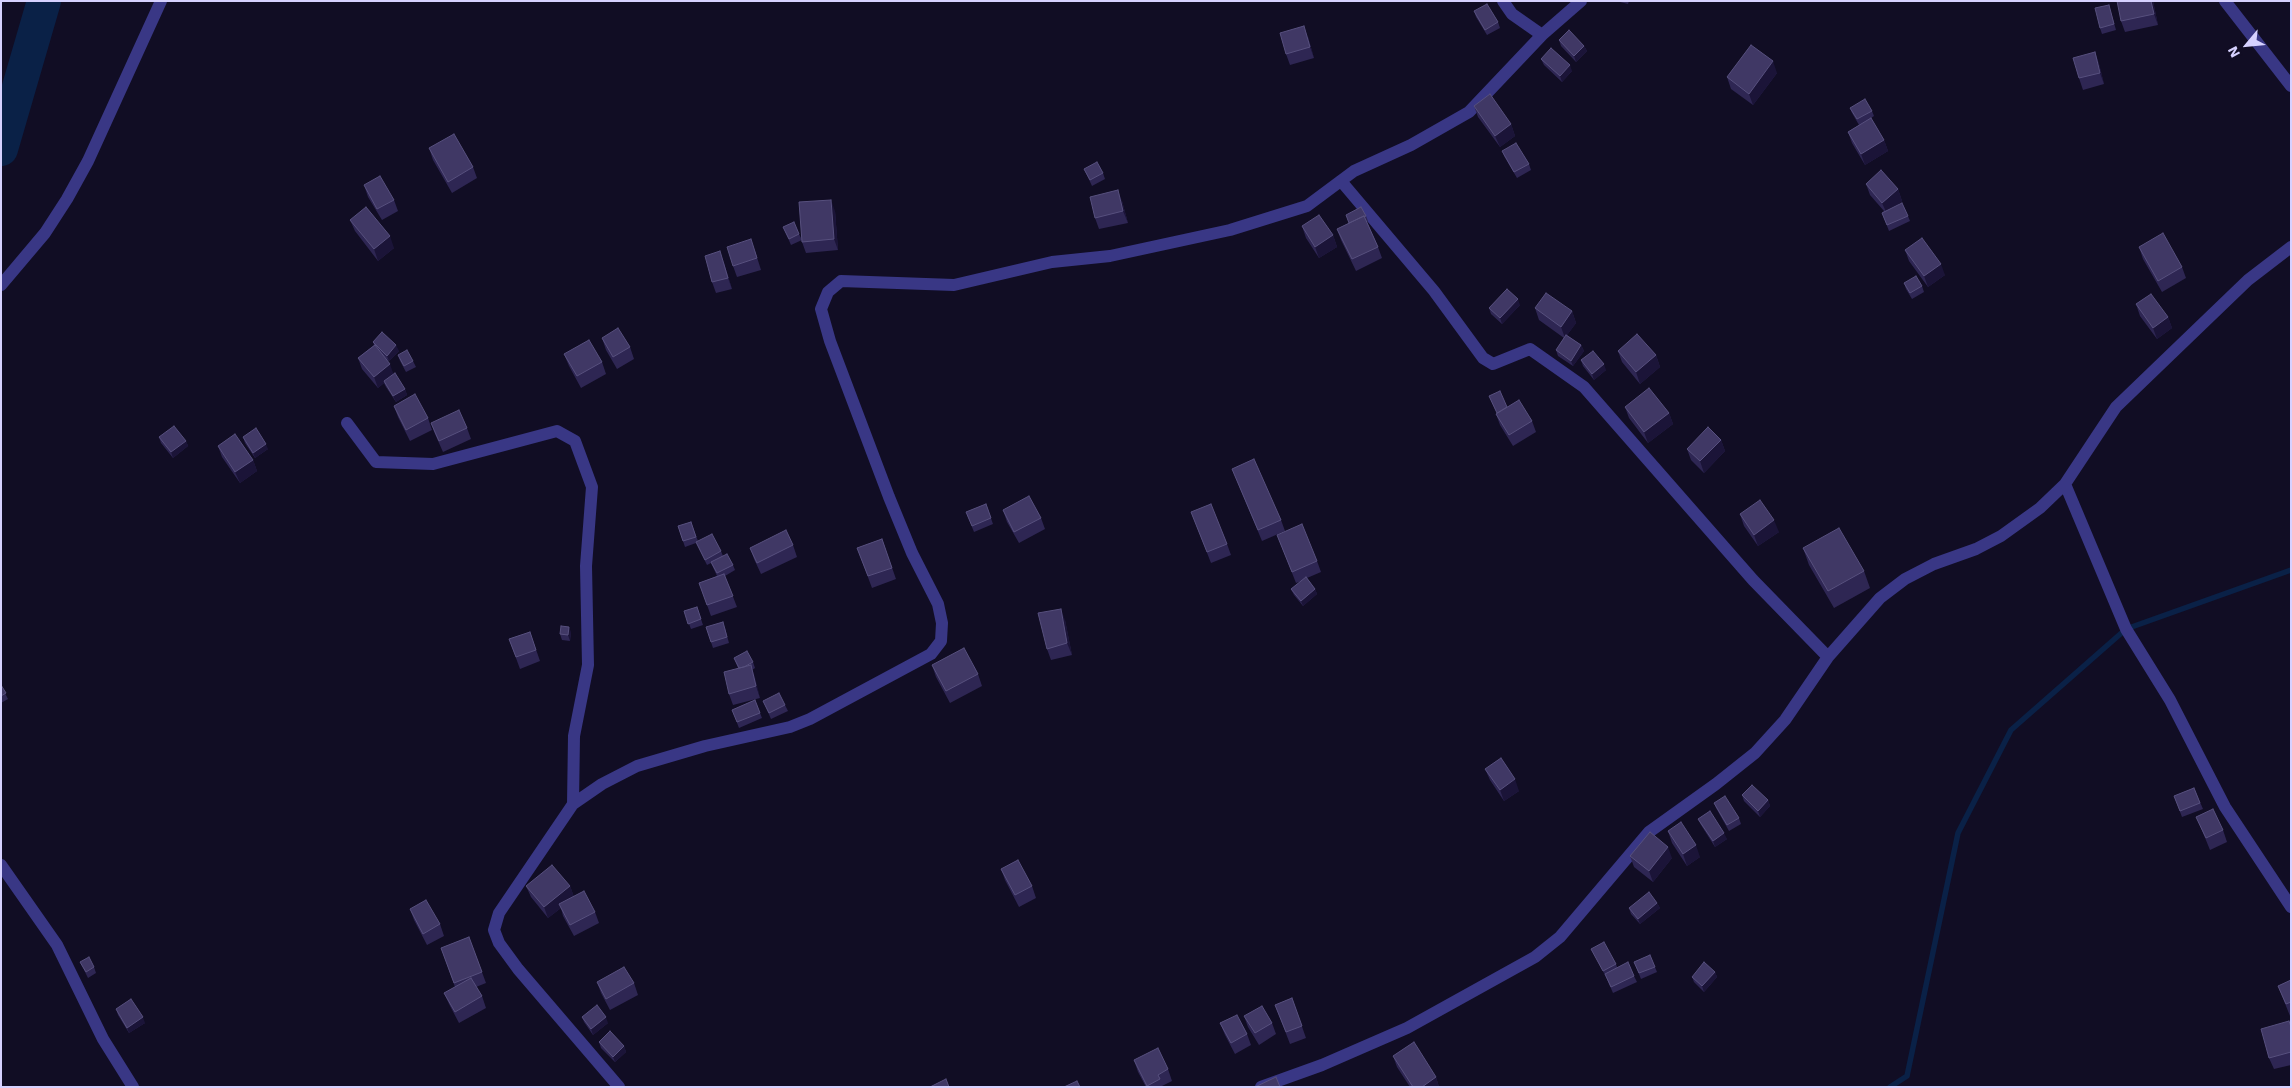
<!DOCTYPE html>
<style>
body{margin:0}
#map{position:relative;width:2292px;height:1088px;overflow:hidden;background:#110d24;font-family:"Work Sans",sans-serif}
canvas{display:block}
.frame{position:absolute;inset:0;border:2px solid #d6d1ff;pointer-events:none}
.north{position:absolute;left:2222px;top:20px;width:50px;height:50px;-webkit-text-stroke:4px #110d24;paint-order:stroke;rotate:242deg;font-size:14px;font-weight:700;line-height:20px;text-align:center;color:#d6d1ff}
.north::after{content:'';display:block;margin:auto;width:18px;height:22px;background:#d6d1ff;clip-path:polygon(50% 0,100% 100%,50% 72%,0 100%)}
</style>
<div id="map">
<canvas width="2292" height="1088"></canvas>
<div class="frame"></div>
<div class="north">N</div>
</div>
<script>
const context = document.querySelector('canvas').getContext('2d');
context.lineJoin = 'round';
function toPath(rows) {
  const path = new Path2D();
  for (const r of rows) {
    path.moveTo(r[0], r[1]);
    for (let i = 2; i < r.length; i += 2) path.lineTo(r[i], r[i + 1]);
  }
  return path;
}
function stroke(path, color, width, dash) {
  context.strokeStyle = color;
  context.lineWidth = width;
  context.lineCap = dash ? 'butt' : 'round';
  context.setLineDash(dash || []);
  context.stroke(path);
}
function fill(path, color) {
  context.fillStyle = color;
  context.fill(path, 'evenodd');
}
const stream = toPath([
 [1890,1087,1907,1076,1958,833,2011,730,2126,629,2291,570]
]);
const river = toPath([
 [1,149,44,1]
]);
const street = toPath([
 [1503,1,1512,14,1542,35,1581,1],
 [2225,1,2291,86],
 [1341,181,1434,291,1483,358,1493,364,1530,349,1584,387,1753,580,1828,657],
 [1,285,45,233,67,199,88,161,161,1],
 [347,423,376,462,433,464,557,431,575,441,592,487,586,566,588,665,574,736,573,804],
 [2065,484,2126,629,2170,700,2225,807,2291,907],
 [1,865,57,945,103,1039,133,1087],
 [619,1087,518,969,499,943,494,930,499,913,573,804,602,784,637,766,705,746,790,727,810,719,931,654,941,641,942,623,938,604,912,553,889,497,830,341,821,309,828,292,841,281,954,285,1052,262,1110,256,1230,230,1307,206,1354,171,1411,145,1469,112,1542,35],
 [1261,1087,1322,1065,1407,1028,1535,957,1560,937,1649,832,1716,784,1755,753,1785,720,1828,657,1880,598,1905,579,1934,564,1976,549,2001,536,2040,508,2065,484,2116,407,2248,280,2291,247]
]);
const wall = toPath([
 [1616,1,1629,1,1628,4],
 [2117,1,2153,1,2158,25,2125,32,2121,21],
 [2109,5,2116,30,2102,34,2100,28],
 [1474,11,1498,22,1500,28,1487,35,1476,17],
 [1308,37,1314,58,1290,65,1286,54],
 [1559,40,1584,46,1587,51,1576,62,1561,46],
 [2095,52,2099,64,2104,84,2083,90,2079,78],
 [1541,59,1572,71,1562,82,1544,65],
 [1777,73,1753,105,1731,89,1727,77],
 [1474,106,1511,124,1515,136,1500,147,1478,117],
 [1850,108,1872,111,1874,116,1871,118,1884,140,1888,151,1865,165,1852,143,1848,132,1859,125,1852,113],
 [429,148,473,167,477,178,452,193,433,160],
 [1502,151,1529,164,1531,170,1517,178,1504,156],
 [1084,169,1103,173,1105,179,1092,186],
 [1866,184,1898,189,1902,201,1896,206,1908,216,1910,221,1889,231,1882,213,1884,211,1870,195],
 [364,185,394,200,398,211,382,220,368,197],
 [1122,201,1128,223,1099,229,1095,218],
 [835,211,838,250,806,253,802,242],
 [1346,215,1366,216,1368,221,1367,222,1378,247,1382,258,1356,271,1341,240,1337,229,1349,223],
 [350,220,394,248,378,261,355,231],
 [1302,226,1333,235,1337,247,1319,258,1306,238],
 [783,227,799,234,802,240,791,245],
 [2139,247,2182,267,2186,278,2162,292,2143,259],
 [1905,250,1945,275,1928,287,1909,261],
 [755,251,761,270,737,277,733,266],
 [724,263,732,289,716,293,712,282],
 [1904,283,1922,286,1924,292,1912,299,1906,289],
 [2136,304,2168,317,2172,328,2157,339,2140,316],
 [1520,305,1502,324,1491,314,1489,308],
 [1535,308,1572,311,1576,323,1567,335,1581,345,1584,351,1573,366,1558,356,1556,350,1564,338,1539,320],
 [602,338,630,347,634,359,617,369,606,350],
 [373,342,399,351,389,361,384,357,394,375,405,389,407,395,396,402,386,387,384,383,378,388,362,369,358,358,374,345],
 [1618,351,1656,355,1660,367,1640,384,1622,362],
 [564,354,602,362,606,374,581,388,569,366],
 [398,355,413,361,416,367,406,372,400,361],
 [1581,360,1606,370,1594,380,1583,366],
 [1489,396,1532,421,1536,432,1513,446,1500,425,1496,414,1497,413],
 [394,406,428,418,432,430,410,441,398,417],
 [1625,407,1669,413,1673,424,1648,443,1629,418],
 [431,423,467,428,471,439,443,452,435,434],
 [159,437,186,441,188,446,173,458,161,443],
 [243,437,268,449,255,458,245,443],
 [1721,440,1725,451,1704,473,1691,460,1687,449],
 [218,446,253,460,257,471,240,483,222,457],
 [1232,469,1281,520,1285,531,1262,541],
 [986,504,993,524,974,532,966,512],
 [1003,510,1041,518,1045,529,1019,543,1007,522],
 [1191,512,1227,544,1231,555,1211,563],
 [1740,514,1779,532,1758,546,1744,526],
 [691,522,698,541,721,551,723,556,733,565,735,570,725,576,737,607,711,616,699,583,717,576,711,563,707,565,696,543,685,547,678,526],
 [1277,535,1317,561,1321,572,1307,578,1315,589,1317,594,1303,606,1294,595,1291,589,1302,581,1296,583],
 [882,539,896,579,872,588,857,548],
 [793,545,797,557,761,574,754,559,750,548],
 [1803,548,1864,571,1870,588,1834,608,1809,565],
 [697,607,703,625,691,629,684,611],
 [1065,620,1072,655,1051,660,1047,649],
 [725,628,729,643,713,648,711,642],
 [530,632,540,661,520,669,509,639],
 [571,632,570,641,562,640,560,634],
 [734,658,753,662,755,668,752,670,760,698,733,705,729,694,738,668],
 [932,665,978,674,982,686,950,703,936,677],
 [1,685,8,699,1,703],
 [755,700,762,718,739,728,732,710],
 [763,701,785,705,788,711,771,719],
 [1485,769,1519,791,1504,801,1490,780],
 [2194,788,2203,809,2182,817,2174,796],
 [1742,795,1768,800,1770,806,1760,817,1744,801],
 [1714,803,1739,818,1741,824,1729,831,1716,808],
 [2196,817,2223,830,2227,842,2210,850,2201,828],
 [1698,819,1727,839,1715,847,1701,825],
 [1668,831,1700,857,1687,866,1672,843],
 [1630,856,1672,858,1653,882,1634,867],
 [1001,869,1032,886,1036,898,1019,907,1005,880],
 [526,886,570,886,574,897,595,912,599,923,574,936,563,916,561,908,548,918,531,897],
 [1657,903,1660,908,1640,924,1631,914,1629,908],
 [410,909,440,924,444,936,427,945,414,920],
 [469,937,486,983,476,987,482,996,486,1008,459,1023,449,1004,444,993,455,987,441,948],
 [1591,949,1616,964,1617,967,1634,976,1637,982,1613,993,1606,977,1594,954],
 [1650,955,1657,972,1641,979,1634,962],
 [80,962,94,967,96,973,88,978],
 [1715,972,1717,977,1704,992,1694,982,1692,977],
 [2291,980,2291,1016,2290,1016,2278,986],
 [597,982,634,983,638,995,610,1010,601,993],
 [1292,998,1306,1038,1290,1044,1275,1005],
 [116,1009,145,1023,129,1033,118,1015],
 [1244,1016,1272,1023,1276,1034,1259,1045,1248,1027],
 [582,1017,608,1023,593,1035,584,1022],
 [1220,1023,1247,1034,1251,1045,1235,1054,1225,1035],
 [2291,1025,2291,1065,2274,1069,2269,1058],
 [599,1042,624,1046,626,1052,615,1062,601,1048],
 [1393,1056,1436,1077,1439,1087,1410,1087,1397,1067],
 [1134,1060,1168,1069,1172,1081,1162,1086,1163,1087,1146,1087,1138,1072]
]);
const shadedWall = toPath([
 [2151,1,2153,1,2158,25,2154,14],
 [1304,26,1308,37,1314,58,1310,47],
 [1584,46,1587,51,1576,62,1574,56],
 [2095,52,2099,64,2104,84,2100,73],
 [1773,61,1777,73,1753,105,1749,94],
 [1570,65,1572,71,1562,82,1560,76],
 [1511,124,1515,136,1500,147,1495,136],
 [1884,140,1888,151,1865,165,1861,154],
 [1898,189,1902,201,1887,214,1882,203],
 [1118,190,1122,201,1128,223,1123,211],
 [831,200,835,211,838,250,834,239],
 [1333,235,1337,247,1319,258,1315,247],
 [390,236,394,248,378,261,374,249],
 [720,251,724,263,732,289,728,278],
 [1941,264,1945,275,1928,287,1924,276],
 [1518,299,1520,305,1502,324,1500,318],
 [1572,311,1576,323,1565,338,1561,327],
 [2168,317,2172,328,2157,339,2153,328],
 [396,345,399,351,389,361,387,356],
 [1581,345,1584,351,1573,366,1571,361],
 [1656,355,1660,367,1640,384,1636,372],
 [390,364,394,376,384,381,384,383,378,388,374,377],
 [1604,364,1606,370,1594,380,1592,374],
 [405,389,407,395,396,402,393,396],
 [1669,413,1673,424,1648,443,1644,432],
 [1721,440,1725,451,1704,473,1700,461],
 [186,441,188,446,173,458,171,452],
 [266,444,268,449,255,458,253,453],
 [253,460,257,471,240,483,235,472],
 [1774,520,1779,532,1758,546,1754,535],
 [1315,589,1317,594,1303,606,1301,601],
 [1061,609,1065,620,1072,655,1067,643],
 [569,627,571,632,570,641,568,635],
 [751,665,755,677,760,698,756,686],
 [1515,779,1519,791,1504,801,1500,790],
 [1768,800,1770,806,1760,817,1758,811],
 [1724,833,1727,839,1715,847,1713,841],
 [1696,845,1700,857,1687,866,1683,854],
 [1668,847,1672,858,1653,882,1649,871],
 [570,886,574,897,559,904,561,908,548,918,544,907],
 [1657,903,1660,908,1640,924,1638,919],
 [1715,972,1717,977,1704,992,1702,986],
 [143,1017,145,1023,129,1033,127,1028],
 [606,1017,608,1023,593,1035,591,1029],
 [624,1046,626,1052,615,1062,613,1057],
 [1436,1077,1439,1087,1422,1087]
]);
const building = toPath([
 [2117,1,2151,1,2154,14,2121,21,2117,1],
 [1487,4,1498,22,1485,30,1474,11,1487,4],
 [2109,5,2114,24,2100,28,2095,8,2109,5],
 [1304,26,1310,47,1286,54,1280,33,1304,26],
 [1569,30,1584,46,1574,56,1559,40,1569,30],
 [1751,45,1773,61,1749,94,1727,77,1751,45],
 [1551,48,1570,65,1560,76,1541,59,1551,48],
 [2095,52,2100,73,2079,78,2073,58,2095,52],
 [1490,94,1511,124,1495,136,1474,106,1490,94],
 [1865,99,1872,111,1857,119,1850,108,1865,99],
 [1871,118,1884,140,1861,154,1848,132,1871,118],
 [454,134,473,167,448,182,429,148,454,134],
 [1516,143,1529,164,1514,172,1502,151,1516,143],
 [1097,162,1103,173,1090,180,1084,169,1097,162],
 [1881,170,1898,189,1882,203,1866,184,1881,170],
 [380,176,394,200,377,209,364,185,380,176],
 [1118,190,1123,211,1095,218,1090,197,1118,190],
 [831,200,834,239,802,242,799,202,831,200],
 [1902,203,1908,216,1887,225,1882,213,1902,203],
 [366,207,390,236,374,249,350,220,366,207],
 [1361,207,1366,216,1364,217,1364,216,1349,223,1346,215,1361,207],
 [1319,215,1333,235,1315,247,1302,226,1319,215],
 [1364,216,1378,247,1352,259,1337,229,1364,216],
 [794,222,799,234,789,239,783,227,794,222],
 [2163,233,2182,267,2158,281,2139,247,2163,233],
 [1922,238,1941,264,1924,276,1905,250,1922,238],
 [751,239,757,258,733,266,727,247,751,239],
 [720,251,728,278,712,282,705,256,720,251],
 [1916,276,1922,286,1910,293,1904,283,1916,276],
 [1507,289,1518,299,1500,318,1489,308,1507,289],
 [1546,293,1572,311,1561,327,1535,308,1546,293],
 [2151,294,2168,317,2153,328,2136,304,2151,294],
 [618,328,630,347,613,357,602,338,618,328],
 [382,332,396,345,387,356,373,342,382,332],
 [1637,334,1656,355,1636,372,1618,351,1637,334],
 [1566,335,1581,345,1571,361,1556,350,1566,335],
 [589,340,602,362,577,376,564,354,589,340],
 [375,345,390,364,374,377,358,358,375,345],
 [407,350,413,361,404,366,398,355,407,350],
 [1593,351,1604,364,1592,374,1581,360,1593,351],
 [395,373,405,389,393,396,384,381,395,373],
 [1649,388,1669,413,1644,432,1625,407,1649,388],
 [1500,391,1507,407,1497,413,1489,396,1500,391],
 [415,394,428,418,406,430,394,406,415,394],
 [1519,400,1532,421,1509,435,1496,414,1519,400],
 [459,410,467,428,439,441,431,423,459,410],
 [174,426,186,441,171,452,159,437,174,426],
 [1708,427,1721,440,1700,461,1687,449,1708,427],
 [256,428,266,444,253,453,243,437,256,428],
 [235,434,253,460,235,472,218,446,235,434],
 [1254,459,1281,520,1258,530,1232,469,1254,459],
 [1029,496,1041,518,1014,532,1003,510,1029,496],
 [1760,500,1774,520,1754,535,1740,514,1760,500],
 [986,504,991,518,972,526,966,512,986,504],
 [1211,504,1227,544,1207,552,1191,512,1211,504],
 [691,522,696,537,683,541,678,526,691,522],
 [1302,524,1317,561,1292,572,1277,535,1302,524],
 [1839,528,1864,571,1828,591,1803,548,1839,528],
 [786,530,793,545,757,563,750,548,786,530],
 [712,534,721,551,705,560,696,542,712,534],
 [882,539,892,568,868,576,857,548,882,539],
 [727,554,733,565,717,573,711,562,727,554],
 [724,574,733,596,707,605,699,583,724,574],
 [1306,577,1315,589,1301,601,1291,589,1306,577],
 [697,607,701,619,688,624,684,611,697,607],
 [1061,609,1067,643,1047,649,1038,613,1061,609],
 [723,622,727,637,711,642,706,627,723,622],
 [561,626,569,627,568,635,560,634,561,626],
 [530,632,536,650,516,657,509,639,530,632],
 [964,648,978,674,946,691,932,665,964,648],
 [747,651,753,662,744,667,739,668,734,658,747,651],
 [751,665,756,686,729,694,724,672,751,665],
 [1,685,6,693,1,696,1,685],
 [779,693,785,705,769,713,763,701,779,693],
 [755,700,760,713,737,722,732,710,755,700],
 [1501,758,1515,779,1500,790,1485,769,1501,758],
 [1752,785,1768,800,1758,811,1742,795,1752,785],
 [2194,788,2200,803,2180,811,2174,796,2194,788],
 [1725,796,1739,818,1727,825,1714,803,1725,796],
 [2213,809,2223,830,2206,838,2196,817,2213,809],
 [1710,811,1724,833,1713,841,1698,819,1710,811],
 [1681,822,1696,845,1683,854,1668,831,1681,822],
 [1650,832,1668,847,1649,871,1630,856,1650,832],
 [1018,860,1032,886,1015,895,1001,869,1018,860],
 [552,865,570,886,544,907,526,886,552,865],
 [584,891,595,912,570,925,559,904,584,891],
 [1649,892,1657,903,1638,919,1629,908,1649,892],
 [426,900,440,924,423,934,410,909,426,900],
 [469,937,482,972,454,983,441,948,469,937],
 [1604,942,1616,964,1603,971,1591,949,1604,942],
 [1650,955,1655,967,1639,973,1634,962,1650,955],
 [89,957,94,967,86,972,80,962,89,957],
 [1628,962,1634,976,1611,987,1605,974,1628,962],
 [1704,962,1715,972,1702,986,1692,977,1704,962],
 [624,967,634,983,606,999,597,982,624,967],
 [471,978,482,996,455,1012,444,993,471,978],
 [2291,980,2291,1002,2286,1004,2278,986,2291,980],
 [1292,998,1302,1026,1286,1032,1275,1005,1292,998],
 [131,999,143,1017,127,1028,116,1009,131,999],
 [597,1005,606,1017,591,1029,582,1017,597,1005],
 [1262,1006,1272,1023,1255,1033,1244,1016,1262,1006],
 [1237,1015,1247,1034,1231,1043,1220,1023,1237,1015],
 [2289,1021,2291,1027,2291,1052,2269,1058,2261,1029,2289,1021],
 [610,1031,624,1046,613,1057,599,1042,610,1031],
 [1414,1042,1436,1077,1422,1087,1413,1087,1393,1056,1414,1042],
 [1158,1048,1168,1069,1158,1075,1160,1079,1147,1086,1134,1060,1158,1048],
 [1276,1077,1280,1087,1255,1087,1276,1077],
 [946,1079,949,1087,930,1087,946,1079],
 [1077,1081,1080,1087,1064,1087,1077,1081]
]);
stroke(stream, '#0a2147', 5.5);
stroke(river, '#0a2147', 34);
stroke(street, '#393785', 12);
fill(wall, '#2e2653');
fill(shadedWall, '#1b1438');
fill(building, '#403865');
stroke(building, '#57507e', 1);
</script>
